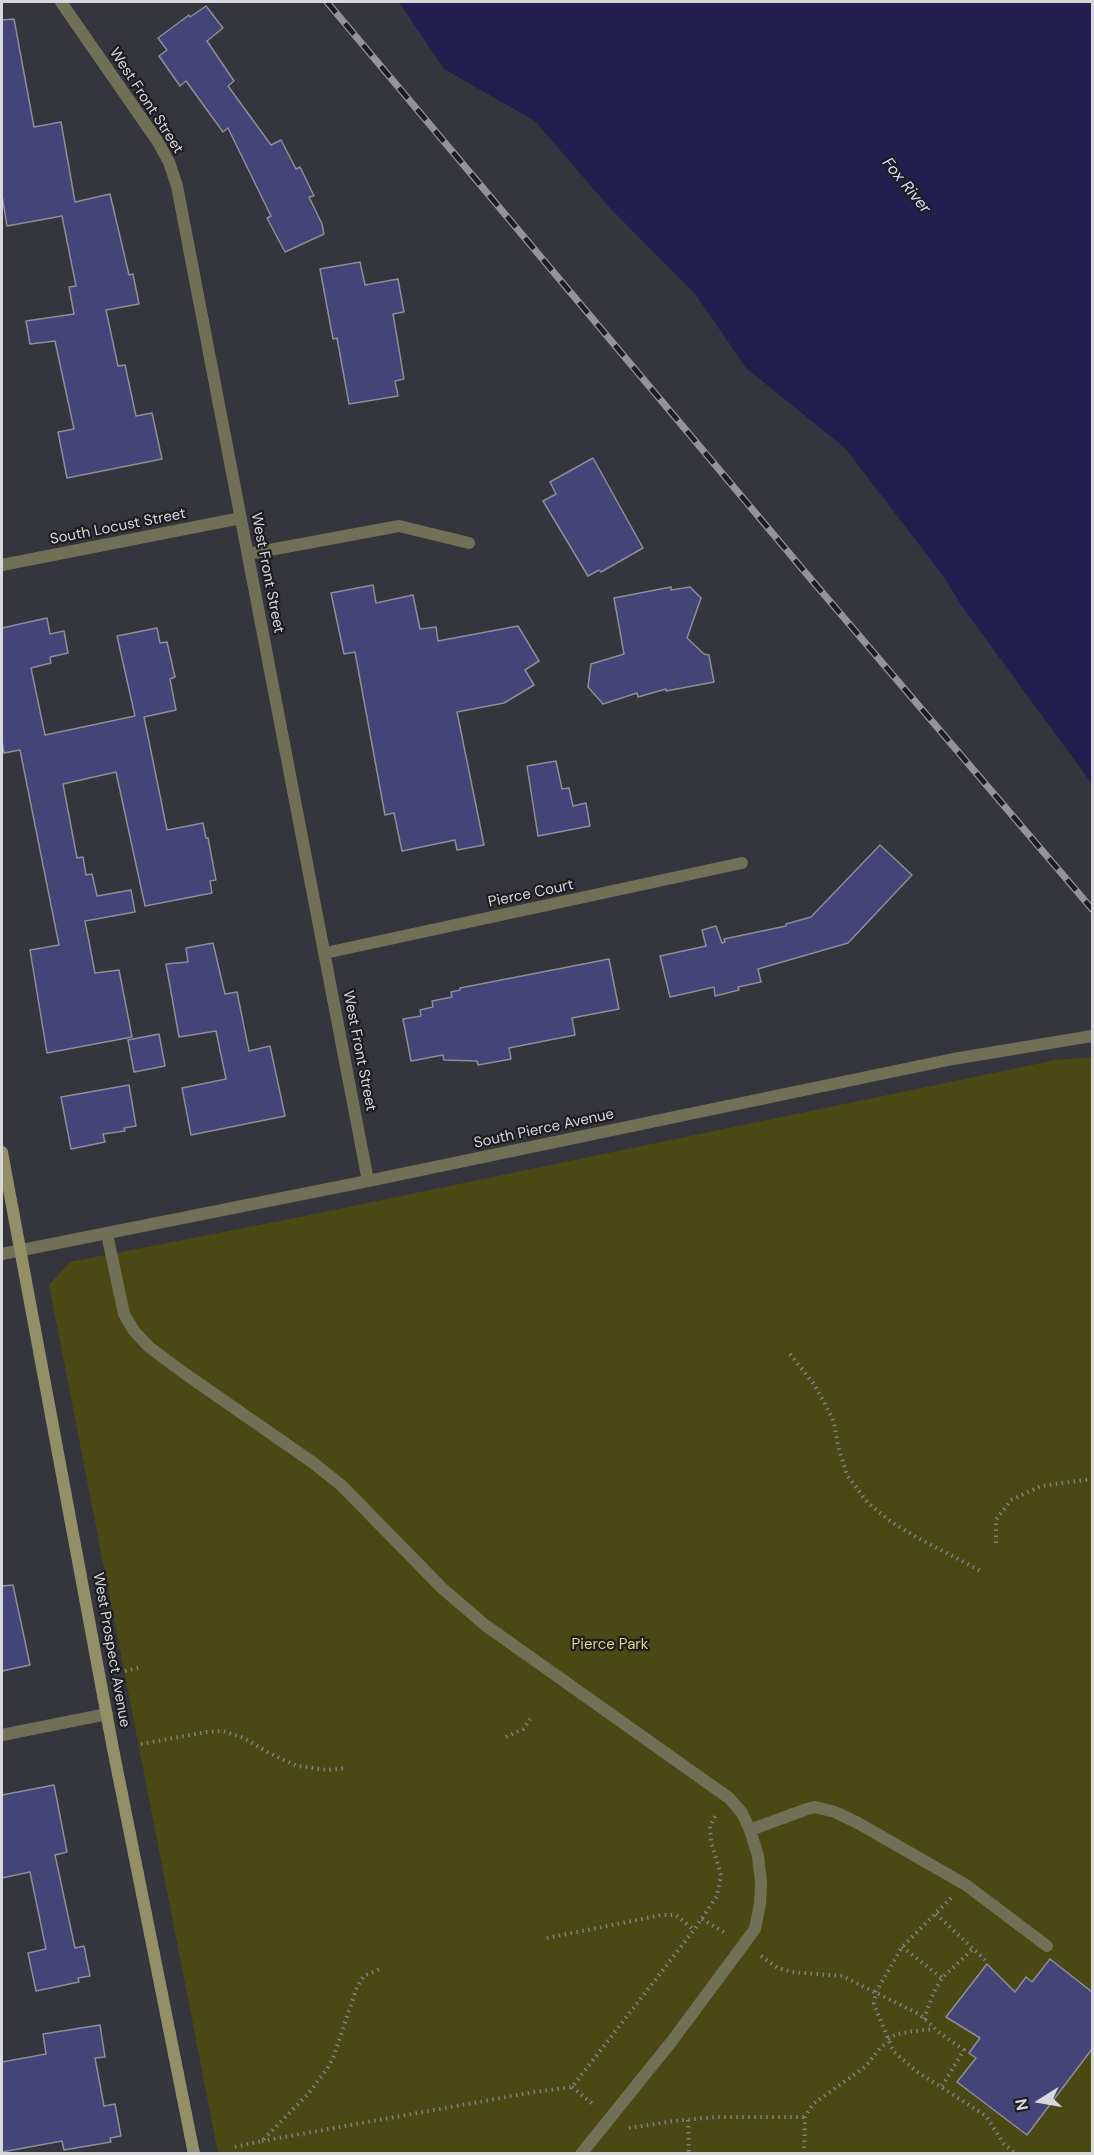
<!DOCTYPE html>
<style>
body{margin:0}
#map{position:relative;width:1094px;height:2155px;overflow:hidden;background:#35353d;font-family:"DM Sans",sans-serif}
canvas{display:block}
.frame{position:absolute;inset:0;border:3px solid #d7d7dc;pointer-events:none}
.north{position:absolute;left:1010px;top:2071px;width:60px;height:60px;-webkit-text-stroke:4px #1d1d21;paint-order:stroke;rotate:259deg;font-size:16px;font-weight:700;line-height:24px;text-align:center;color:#d7d7dc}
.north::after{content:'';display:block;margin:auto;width:21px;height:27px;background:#d7d7dc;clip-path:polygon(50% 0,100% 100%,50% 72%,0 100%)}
</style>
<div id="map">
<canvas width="1094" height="2155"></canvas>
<div class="frame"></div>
<div class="north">N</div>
</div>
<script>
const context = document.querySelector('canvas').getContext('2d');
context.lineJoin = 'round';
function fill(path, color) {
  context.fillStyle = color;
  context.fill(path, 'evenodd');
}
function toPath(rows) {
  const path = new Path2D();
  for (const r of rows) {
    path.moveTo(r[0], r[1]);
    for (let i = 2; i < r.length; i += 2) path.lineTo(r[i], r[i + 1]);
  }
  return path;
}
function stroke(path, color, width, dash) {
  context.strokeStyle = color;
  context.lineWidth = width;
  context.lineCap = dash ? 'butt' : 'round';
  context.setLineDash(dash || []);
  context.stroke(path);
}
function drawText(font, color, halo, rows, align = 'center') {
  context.font = font + ' "DM Sans",sans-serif';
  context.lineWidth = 4.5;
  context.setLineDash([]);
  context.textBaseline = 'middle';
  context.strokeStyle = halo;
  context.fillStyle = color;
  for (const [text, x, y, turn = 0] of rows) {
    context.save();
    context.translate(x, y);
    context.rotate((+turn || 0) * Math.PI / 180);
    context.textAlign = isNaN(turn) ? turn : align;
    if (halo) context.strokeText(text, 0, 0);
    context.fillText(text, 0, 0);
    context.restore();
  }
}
const green = toPath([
 [1092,1057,1092,2153,218,2153,49,1285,70,1262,300,1217,1056,1060]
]);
const water = toPath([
 [399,2,1092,2,1092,784,961,605,944,577,845,448,746,368,696,295,609,207,535,121,444,69]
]);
const building = toPath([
 [206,6,223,28,207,41,234,81,228,86,271,145,281,140,296,169,300,167,314,196,309,197,322,224,324,234,285,252,267,218,271,216,228,128,223,132,186,81,180,86,159,56,167,50,158,38,189,15,190,17,206,6],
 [14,19,34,127,61,122,75,202,110,194,129,275,133,274,139,304,106,310,118,366,125,365,136,416,152,413,162,459,67,478,58,432,74,429,55,341,30,344,26,321,74,314,69,287,76,286,62,216,7,226,2,195,2,20,14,19],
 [360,262,365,285,398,279,404,312,393,314,404,379,395,381,398,396,349,404,337,338,333,339,320,269,360,262],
 [593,458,643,548,601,572,599,570,588,576,543,501,556,494,550,482,593,458],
 [373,585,376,603,413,595,420,629,436,627,438,641,518,626,539,661,525,670,534,685,504,703,457,712,484,845,457,850,455,840,402,851,394,813,385,815,355,652,344,654,331,593,373,585],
 [671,587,671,590,690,587,701,598,687,638,704,654,709,655,714,682,666,691,666,689,638,697,637,693,603,704,588,687,591,664,624,654,614,598,671,587],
 [47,618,50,634,64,631,68,653,50,657,51,663,31,668,45,735,135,716,117,636,157,628,160,643,167,642,175,677,170,679,176,710,144,717,167,830,203,823,206,838,208,838,216,880,210,881,212,893,145,906,116,772,63,784,77,858,83,857,86,875,92,874,97,896,131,890,135,912,85,921,95,973,119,970,132,1037,47,1053,30,950,59,945,20,750,4,753,2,741,2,628,47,618],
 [556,761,562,789,569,788,573,806,586,803,590,826,538,836,527,766,556,761],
 [880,845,912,875,848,943,758,969,761,982,738,987,739,990,715,996,714,987,670,997,660,956,706,946,702,930,716,926,722,943,725,942,724,939,786,926,786,924,811,917,880,845],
 [213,943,225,994,237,992,249,1051,270,1046,285,1116,191,1135,182,1088,226,1079,216,1031,179,1037,166,964,188,962,186,948,213,943],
 [609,959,619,1009,572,1018,575,1035,509,1048,511,1059,478,1065,477,1061,444,1060,443,1055,411,1061,403,1019,421,1016,420,1010,433,1007,432,1001,452,997,451,992,460,990,460,988,609,959],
 [159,1034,165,1066,134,1072,128,1040,159,1034],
 [129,1085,136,1126,124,1128,125,1131,103,1134,105,1142,71,1149,61,1097,129,1085],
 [13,1585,30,1665,2,1671,2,1586,13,1585],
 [54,1785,67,1852,55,1855,75,1948,84,1946,90,1976,78,1978,79,1982,36,1991,28,1953,46,1949,30,1872,2,1878,2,1795,54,1785],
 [1050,1959,1092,1992,1092,2049,1027,2135,957,2082,976,2058,969,2053,980,2038,946,2017,987,1964,1015,1992,1026,1977,1032,1982,1050,1959],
 [100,2025,105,2057,95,2058,104,2106,115,2104,121,2136,110,2138,111,2142,64,2150,62,2141,2,2152,2,2062,46,2054,43,2034,100,2025]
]);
const path = toPath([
 [790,1354,813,1383,825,1404,834,1422,838,1446,847,1475,867,1502,890,1521,916,1537,981,1571],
 [996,1543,996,1520,1011,1500,1041,1486,1092,1479],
 [125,1671,142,1667],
 [506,1737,523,1729,530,1719],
 [141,1744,206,1732,223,1731,244,1738,267,1752,297,1766,328,1770,345,1768],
 [951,1898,902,1947,876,1992,874,2004,893,2051,916,2071,986,2116,1004,2144,1016,2154],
 [936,1914,985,1960],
 [702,1919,727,1934],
 [547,1938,662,1915,676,1915,694,1930],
 [902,1947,942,1978],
 [761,1956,778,1968,792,1972,842,1976,919,2014,941,2034,964,2050,942,2086],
 [924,2019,933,1994,942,1978,973,1949],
 [888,2039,897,2034,908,2032,934,2029],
 [572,2087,594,2105],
 [688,2120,689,2154],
 [629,2128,674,2121,716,2117,805,2117],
 [262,2141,534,2092,572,2087,694,1930,717,1896,721,1875,711,1842,710,1826,717,1813],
 [235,2147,262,2141,308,2094,327,2069,333,2058,357,1987,364,1976,382,1968],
 [804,2154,805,2117,813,2104,866,2066,880,2048,888,2042]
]);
const service = toPath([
 [107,1234,124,1314,134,1331,149,1347,184,1373,312,1462,341,1485,442,1588,485,1625,729,1798,742,1813,750,1830],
 [581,2154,672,2041,755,1929,760,1904,761,1882,758,1856,750,1830,807,1809,815,1807,835,1812,858,1823,966,1885,1047,1946]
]);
const minor = toPath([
 [61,2,158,142,169,162,177,186,368,1181],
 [248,554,399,526,469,543],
 [2,565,241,518],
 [325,953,742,863],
 [2,1254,368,1181,953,1059,1092,1036],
 [2,1735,107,1714]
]);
const secondary = toPath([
 [2,1152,113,1749,194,2154]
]);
const rail = toPath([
 [327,2,810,578,1092,909]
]);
const streetNames = [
 ["West Front Street",146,101,57],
 ["South Locust Street",118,527,-11],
 ["West Front Street",267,573,79],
 ["Pierce Court",531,894,-12],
 ["West Front Street",359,1051,79],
 ["South Pierce Avenue",544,1129,-12],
 ["West Prospect Avenue",111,1650,80]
];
const parkNames = [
 ["Pierce Park",610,1645]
];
const waterNames = [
 ["Fox River",906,186,51]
];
fill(green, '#4b4913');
fill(water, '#231e4e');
fill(building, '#454478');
stroke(building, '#8c8d96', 1.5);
stroke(path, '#7f7f85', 4, [1.5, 4.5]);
stroke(service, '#707056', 12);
stroke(minor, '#707056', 12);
stroke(secondary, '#919066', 12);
stroke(rail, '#939399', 7);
stroke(rail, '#1d1d21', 4.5, [14]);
drawText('15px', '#d7d7dc', '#1d1d21', streetNames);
drawText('15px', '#deda7d', '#1d1d21', parkNames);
drawText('italic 16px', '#dbddff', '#1d1d21', waterNames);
</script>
